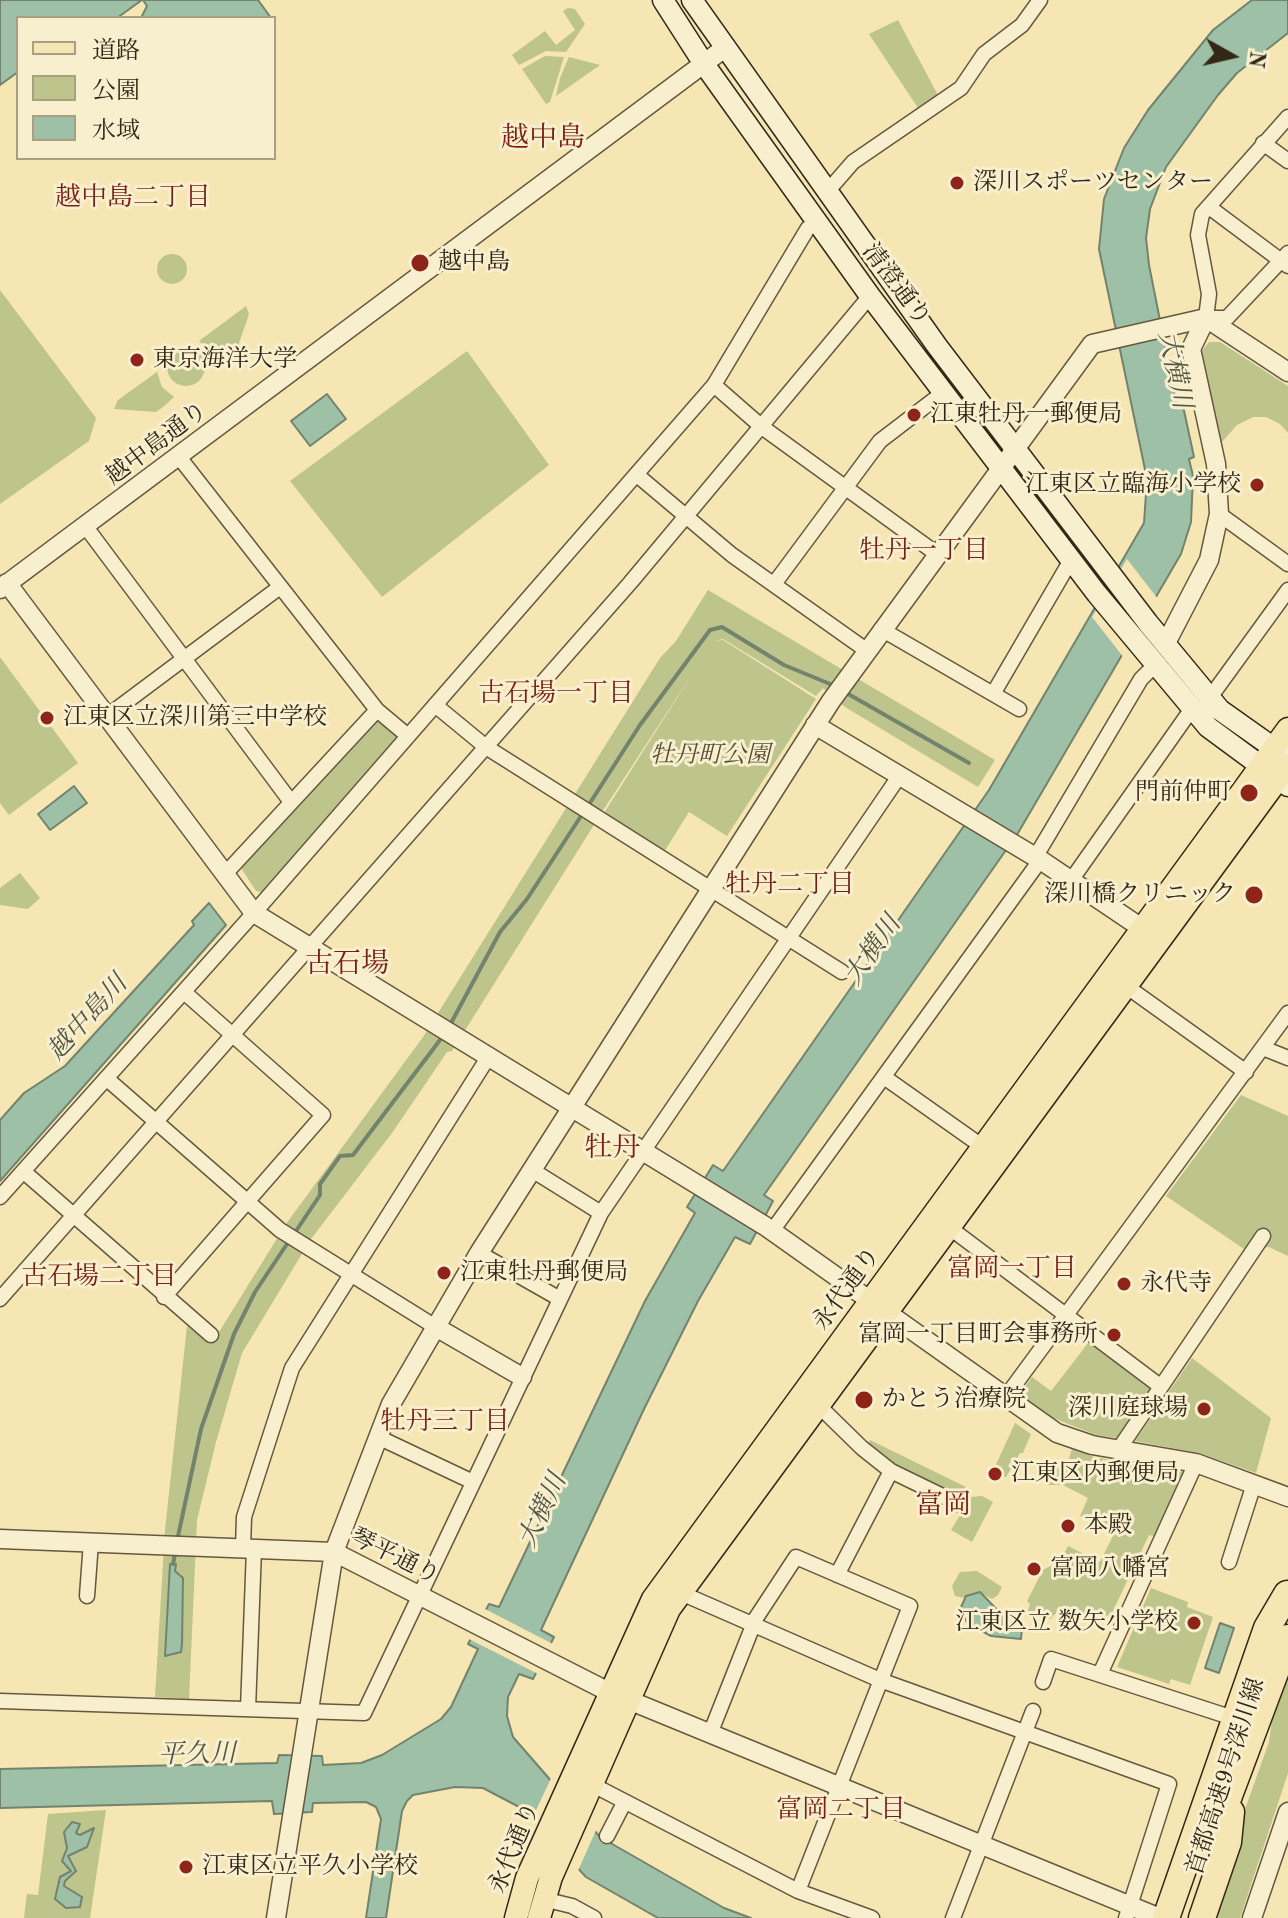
<!DOCTYPE html>
<meta charset="utf-8">
<style>
body{margin:0}
#map{position:relative;width:1288px;height:1918px;overflow:hidden;background:#f5e6b3;font-family:"Old Standard TT","Noto Serif JP",serif}
canvas{display:block}
.legend{position:absolute;left:16px;top:16px;width:260px;height:144px;box-sizing:border-box;background:#f8efce;border:2px solid #a99f85;margin:0;padding:10px 14px;list-style:none;font-size:24px;color:#332818}
.legend li{display:flex;align-items:center;gap:16px;height:40px}
.legend b{width:40px;border:2px solid #a99f85}
.north{position:absolute;left:1192px;top:16px;width:80px;height:80px;-webkit-text-stroke:6px #f8efce;paint-order:stroke;rotate:98deg;font-size:22px;font-weight:700;line-height:32px;text-align:center;color:#332818}
.north::after{content:'';display:block;margin:auto;width:28px;height:36px;background:#332818;clip-path:polygon(50% 0,100% 100%,50% 72%,0 100%)}
</style>
<div id="map">
<canvas width="1288" height="1918"></canvas>
<ul class="legend">
<li><b style="height:10px;background:#f5e6b3"></b>道路</li>
<li><b style="height:22px;background:#bdc48c"></b>公園</li>
<li><b style="height:22px;background:#9dc0a6"></b>水域</li>
</ul>
<div class="north">N</div>
</div>
<script>
const context = document.querySelector('canvas').getContext('2d');
context.lineJoin = 'round';
function fill(path, color) {
  context.fillStyle = color;
  context.fill(path, 'evenodd');
}
function toPath(rows) {
  const path = new Path2D();
  for (const r of rows) {
    if (r.length === 3) {
      path.moveTo(r[0] + r[2], r[1]);
      path.arc(r[0], r[1], r[2], 0, 2 * Math.PI);
      continue;
    }
    path.moveTo(r[0], r[1]);
    for (let i = 2; i < r.length; i += 2) path.lineTo(r[i], r[i + 1]);
  }
  return path;
}
function stroke(path, color, width, dash) {
  context.strokeStyle = color;
  context.lineWidth = width;
  context.lineCap = dash ? 'butt' : 'round';
  context.setLineDash(dash || []);
  context.stroke(path);
}
function drawText(font, color, halo, rows, align = 'center') {
  context.font = font + ' "Old Standard TT","Noto Serif JP",serif';
  context.lineWidth = 6;
  context.setLineDash([]);
  context.textBaseline = 'middle';
  context.strokeStyle = halo;
  context.fillStyle = color;
  for (const [text, x, y, turn = 0] of rows) {
    context.save();
    context.translate(x, y);
    context.rotate((+turn || 0) * Math.PI / 180);
    context.textAlign = isNaN(turn) ? turn : align;
    if (halo) context.strokeText(text, 0, 0);
    context.fillText(text, 0, 0);
    context.restore();
  }
}
const green = toPath([
 [568,8,575,9,585,24,566,52,546,51,519,65,512,55,545,31,556,45,575,30,563,11],
 [898,20,941,101,922,114,869,34],
 [545,56,564,57,550,102,546,104,522,69],
 [569,57,600,65,556,96,560,78],
 [172,269,15],
 [0,290,96,418,89,441,0,504],
 [246,306,249,314,238,346,232,357,215,369,212,353,199,341],
 [1209,342,1220,342,1288,386,1288,433,1280,424,1266,417,1253,417,1237,425,1221,443,1201,352],
 [186,367,19],
 [467,351,549,465,382,597,290,481],
 [157,372,162,387,174,397,163,407,156,412,114,409,118,400],
 [708,590,995,760,978,787,845,707,823,688,816,696,723,639,714,641,723,640,816,699,727,836,689,812,664,852,604,813,696,668,602,812,452,1051,447,1052,392,1133,311,1239,242,1353,216,1442,197,1520,189,1699,155,1697,165,1530,187,1326,211,1342,219,1332,286,1224,423,1037,660,658,676,641],
 [0,657,78,763,9,815,0,803],
 [378,718,397,736,261,892,256,891,241,868],
 [20,873,40,898,28,909,0,905,0,888],
 [1241,1095,1288,1116,1288,1256,1269,1247,1244,1249,1166,1196],
 [1089,1342,1151,1387,1117,1438,1096,1435,1051,1417,1021,1398,1021,1392,1032,1377,1051,1391],
 [1192,1358,1271,1418,1256,1473,1199,1453,1135,1441],
 [1015,1423,1031,1434,1023,1453,1020,1453,1006,1477,1001,1477,994,1469],
 [870,1440,966,1487,961,1497,890,1465,867,1445],
 [1072,1449,1094,1457,1183,1472,1157,1537,1149,1535,1111,1615,1092,1617,1062,1607,1050,1619,1031,1612,1026,1617,1030,1604,1027,1601,1043,1570,1060,1561,1068,1546,1100,1562,1114,1534,1080,1516,1088,1498,1063,1485,1048,1485,1040,1476,1044,1463,1066,1468],
 [982,1496,993,1502,972,1542,951,1530,971,1497],
 [977,1571,1002,1587,998,1595,992,1599,984,1595,969,1599,955,1596,952,1586,960,1572],
 [1151,1588,1188,1602,1187,1607,1213,1617,1190,1685,1171,1679,1169,1684,1117,1667],
 [1288,1669,1288,1773,1240,1918,1206,1918,1269,1742,1273,1712],
 [106,1810,90,1918,24,1918,27,1894,38,1895,48,1814]
]);
const water = toPath([
 [0,0,142,0,117,18,18,18,18,72,0,85,0,0],
 [143,0,258,0,271,18,141,18,147,6,143,0],
 [1252,0,1288,0,1288,33,1237,73,1218,95,1166,167,1150,209,1146,238,1149,265,1177,406,1183,406,1194,457,1189,459,1193,476,1191,522,1181,554,1018,833,764,1195,773,1201,750,1244,735,1237,698,1301,644,1409,541,1630,554,1637,533,1679,519,1674,508,1697,507,1716,513,1737,600,1837,724,1908,751,1918,658,1918,586,1877,523,1809,483,1788,455,1787,413,1795,407,1801,402,1811,386,1918,366,1918,381,1819,376,1807,366,1802,313,1803,312,1812,274,1814,272,1801,0,1808,0,1769,277,1763,279,1755,322,1756,323,1765,361,1763,382,1755,441,1719,451,1707,478,1649,468,1644,489,1604,499,1607,645,1301,695,1213,687,1207,713,1165,723,1171,989,790,1144,523,1147,479,1099,249,1104,199,1124,148,1148,110,1213,30,1252,0],
 [327,394,346,419,310,446,291,421,327,394],
 [74,786,87,803,50,830,38,814,74,786],
 [209,903,226,925,0,1181,0,1120,24,1093,65,1066,194,925,192,921,209,903],
 [170,1564,176,1564,175,1571,183,1578,182,1644,181,1652,165,1656,170,1564],
 [980,1592,1006,1619,1022,1628,1021,1639,991,1636,967,1623,961,1607,966,1596,980,1592],
 [1220,1623,1234,1628,1219,1673,1205,1668,1220,1623],
 [72,1822,80,1824,76,1833,80,1835,94,1828,87,1847,68,1856,76,1871,65,1881,64,1886,82,1897,80,1907,66,1908,55,1899,60,1877,71,1871,62,1861,67,1848,64,1832,72,1822]
]);
const pier = toPath([
 [1127,559,1158,599,1124,658,1092,617],
 [483,1608,555,1645,540,1675,467,1638],
 [552,1776,597,1828,577,1873,530,1823]
]);
const stream = toPath([
 [843,691,969,763],
 [588,806,640,725,710,630,722,627,784,665,835,686],
 [450,1025,500,932,527,899,583,813],
 [294,1234,320,1195,320,1184,340,1156,353,1155,443,1036],
 [177,1541,201,1429,234,1334,255,1292,289,1241],
 [173,1564,176,1549]
]);
const minor = toPath([
 [1288,117,1202,214,1198,235,1209,294,1206,318,1227,318,1288,253],
 [1263,143,1288,161],
 [826,193,853,162,961,88,984,54,1022,25,1040,0],
 [1209,207,1288,266],
 [714,385,762,427,937,554],
 [179,457,377,710,408,736],
 [637,475,732,555,866,650],
 [1219,514,1288,564],
 [86,527,291,802],
 [774,584,880,441,944,392],
 [881,629,1019,709],
 [993,694,1071,560],
 [1209,699,1288,590],
 [435,705,486,747,842,972],
 [106,717,280,587],
 [225,874,377,710],
 [1072,879,1191,710],
 [1119,981,1246,1072],
 [1263,1048,1288,1058],
 [884,1077,983,1147],
 [106,1078,280,1230,434,1326],
 [532,1170,601,1213],
 [23,1171,211,1335],
 [0,1197,254,913,714,385,808,228],
 [950,1228,1160,1386],
 [772,1231,1036,866,1036,856,1141,679,1155,665],
 [479,1253,560,1299],
 [164,1297,323,1115,184,992],
 [0,1299,630,583,870,296],
 [1005,1398,1288,1013],
 [819,1406,862,1448,891,1471,961,1505],
 [380,1438,473,1482],
 [1119,1449,1263,1236],
 [243,1548,244,1517,292,1368,489,1056],
 [1229,1562,1254,1484],
 [837,1575,891,1471],
 [681,1593,880,1680,1169,1784,1126,1918],
 [87,1596,91,1542],
 [1100,1674,1196,1463],
 [1043,1682,1051,1659,1230,1717],
 [0,1701,364,1713,601,1213,900,775],
 [248,1709,254,1549],
 [710,1734,756,1618,796,1557,910,1606,798,1891],
 [593,1785,798,1891,872,1918],
 [607,1836,624,1803],
 [543,1899,572,1906,594,1918],
 [953,1918,1033,1711]
]);
const tertiary = toPath([
 [7,583,254,913,765,1226,1057,1433,1092,1445,1196,1463,1288,1497],
 [0,589,726,47],
 [1165,645,1209,560,1219,514,1216,464,1191,349,1206,318],
 [815,725,1042,861,1143,929],
 [434,1326,522,1377],
 [0,1539,334,1552,609,1692,1160,1918],
 [276,1918,334,1552,391,1404,479,1253,831,701,1092,344,1206,318,1288,372],
 [1252,1918,1288,1812]
]);
const secondary = toPath([
 [663,0,704,64,870,296,1097,594,1208,727,1288,786],
 [692,0,937,346,1148,623,1220,710,1288,758]
]);
const primary = toPath([
 [516,1918,527,1878,653,1599,1288,729],
 [539,1918,551,1877,669,1609,1288,765]
]);
const motorway = toPath([
 [1215,1833,1288,1638],
 [1166,1918,1267,1628,1287,1594],
 [1202,1918,1228,1842,1231,1812]
]);
const markers = [
 [957,183,8,"#8f2418"],
 [420,263,10,"#8f2418"],
 [137,360,8,"#8f2418"],
 [914,415,8,"#8f2418"],
 [1257,485,8,"#8f2418"],
 [47,718,8,"#8f2418"],
 [1249,793,10,"#8f2418"],
 [1254,895,10,"#8f2418"],
 [444,1273,8,"#8f2418"],
 [1124,1284,8,"#8f2418"],
 [1114,1335,8,"#8f2418"],
 [864,1400,10,"#8f2418"],
 [1204,1409,8,"#8f2418"],
 [995,1474,8,"#8f2418"],
 [1068,1526,8,"#8f2418"],
 [1034,1569,8,"#8f2418"],
 [1194,1623,8,"#8f2418"],
 [186,1867,8,"#8f2418"]
];
const poiNames = [
 ["深川スポーツセンター",973,183],
 ["越中島",438,263],
 ["東京海洋大学",153,360],
 ["江東牡丹一郵便局",930,415],
 ["江東区立臨海小学校",1241,485,"right"],
 ["江東区立深川第三中学校",63,718],
 ["門前仲町",1231,793,"right"],
 ["深川橋クリニック",1236,895,"right"],
 ["江東牡丹郵便局",460,1273],
 ["永代寺",1140,1284],
 ["富岡一丁目町会事務所",1098,1335,"right"],
 ["かとう治療院",882,1400],
 ["深川庭球場",1188,1409,"right"],
 ["江東区内郵便局",1011,1474],
 ["本殿",1084,1526],
 ["富岡八幡宮",1050,1569],
 ["江東区立 数矢小学校",1178,1623,"right"],
 ["江東区立平久小学校",202,1867]
];
const streetNames = [
 ["清澄通り",896,285,53],
 ["越中島通り",157,444,-37],
 ["永代通り",847,1289,-54],
 ["琴平通り",395,1557,26],
 ["首都高速9号深川線",1226,1777,-72],
 ["永代通り",515,1848,-68]
];
const parkNames = [
 ["牡丹町公園",710,756]
];
const neighbourhoodNames = [
 ["越中島二丁目",133,198],
 ["牡丹一丁目",924,551],
 ["古石場一丁目",556,694],
 ["牡丹二丁目",790,885],
 ["富岡一丁目",1012,1269],
 ["古石場二丁目",99,1277],
 ["牡丹三丁目",445,1422],
 ["富岡二丁目",841,1810]
];
const waterNames = [
 ["大横川",1174,370,78],
 ["大横川",873,951,-55],
 ["越中島川",88,1018,-48],
 ["大横川",543,1511,-65],
 ["平久川",197,1755,-1]
];
const quarterNames = [
 ["越中島",543,139],
 ["古石場",347,965],
 ["牡丹",612,1149],
 ["富岡",943,1506]
];
fill(green, '#bdc48c');
fill(water, '#9dc0a6');
stroke(water, '#73836d', 2);
fill(pier, '#f5e6b3');
stroke(stream, '#73836d', 4);
stroke(minor, '#64583f', 17);
stroke(tertiary, '#64583f', 21);
stroke(secondary, '#332818', 23);
stroke(primary, '#332818', 25);
stroke(motorway, '#332818', 29);
stroke(minor, '#f8efce', 14);
stroke(tertiary, '#f8efce', 18);
stroke(secondary, '#f8efce', 20);
stroke(primary, '#f5e6b3', 22);
stroke(motorway, '#f5e6b3', 26);
for (const [x, y, r, color] of markers) {
  const dot = new Path2D();
  dot.arc(x, y, r, 0, 2 * Math.PI);
  context.fillStyle = color;
  context.fill(dot);
  stroke(dot, '#f8efce', 3);
}
drawText('24px', '#332818', '#f8efce', poiNames, 'left');
drawText('24px', '#332818', '#f8efce', streetNames);
drawText('italic 24px', '#564f35', '#f8efce', parkNames);
drawText('26px', '#7a1f14', '#f8efce', neighbourhoodNames);
drawText('italic 26px', '#535643', '#f8efce', waterNames);
drawText('28px', '#7a1f14', '#f8efce', quarterNames);
</script>
